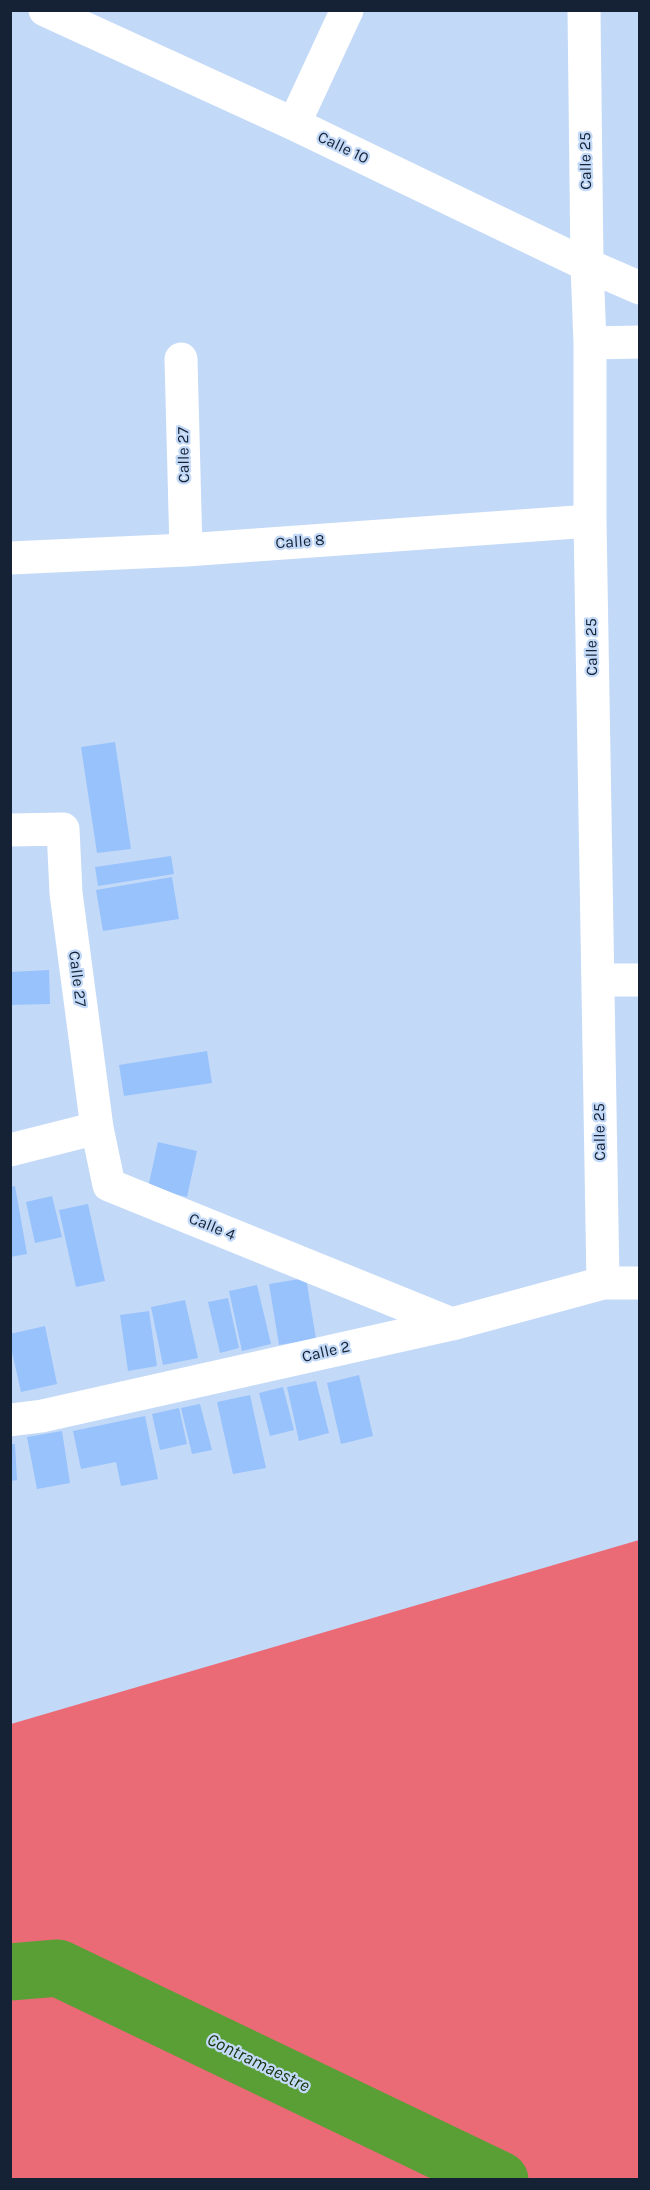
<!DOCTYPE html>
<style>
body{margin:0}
#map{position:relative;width:650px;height:2190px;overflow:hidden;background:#c3d9f8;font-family:Karla,sans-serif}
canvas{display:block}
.frame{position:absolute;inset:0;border:12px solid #152235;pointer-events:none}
</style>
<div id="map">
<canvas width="650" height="2190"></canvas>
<div class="frame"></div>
</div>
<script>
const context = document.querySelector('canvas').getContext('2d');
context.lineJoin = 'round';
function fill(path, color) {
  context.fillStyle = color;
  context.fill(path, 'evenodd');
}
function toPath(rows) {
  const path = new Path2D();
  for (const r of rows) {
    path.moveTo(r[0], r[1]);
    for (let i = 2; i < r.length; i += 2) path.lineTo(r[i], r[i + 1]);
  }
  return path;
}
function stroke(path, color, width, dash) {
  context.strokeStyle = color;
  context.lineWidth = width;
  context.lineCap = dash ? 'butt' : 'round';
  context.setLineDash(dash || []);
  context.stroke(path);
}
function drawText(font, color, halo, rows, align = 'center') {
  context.font = font + ' Karla,sans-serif';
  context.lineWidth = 4.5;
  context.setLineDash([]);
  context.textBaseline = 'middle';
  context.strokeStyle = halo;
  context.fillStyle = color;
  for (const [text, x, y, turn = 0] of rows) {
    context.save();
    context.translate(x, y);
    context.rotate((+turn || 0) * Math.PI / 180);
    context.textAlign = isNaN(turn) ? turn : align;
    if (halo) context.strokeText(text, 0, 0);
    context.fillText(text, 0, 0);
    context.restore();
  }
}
const forest = toPath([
 [639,1540,639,2179,11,2179,11,1724]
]);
const river = toPath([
 [10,1972,58,1968,500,2180]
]);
const building = toPath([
 [115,742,131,849,97,853,81,747],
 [171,856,174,874,98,886,95,867],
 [172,877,179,919,103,931,96,890],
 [49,970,50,1004,10,1005,10,972],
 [207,1051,212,1083,124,1096,119,1065],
 [158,1142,197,1151,187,1197,148,1188],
 [15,1186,27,1254,10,1257,10,1187],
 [52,1196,62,1237,35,1243,26,1202],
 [88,1204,105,1281,76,1287,59,1210],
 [306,1278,316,1339,279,1345,269,1284],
 [257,1285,271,1344,242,1351,229,1291],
 [228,1298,239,1348,220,1353,208,1302],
 [185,1300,198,1358,163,1365,151,1307],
 [149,1311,157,1366,128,1371,120,1315],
 [45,1326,57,1384,21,1392,10,1343,10,1334],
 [359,1375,373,1436,341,1444,327,1383],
 [316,1381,329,1433,299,1441,287,1387],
 [283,1387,294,1430,270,1436,259,1393],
 [250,1395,266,1468,233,1474,217,1402],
 [200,1404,212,1450,192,1454,181,1408],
 [179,1408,187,1444,160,1450,152,1414],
 [145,1416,158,1479,121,1486,116,1462,81,1469,73,1431],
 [62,1431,70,1483,37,1489,27,1437],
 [10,1444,15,1444,17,1480,10,1481]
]);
const minor = toPath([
 [45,10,294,124,587,265,640,288],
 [584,10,587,265,590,343,590,521,603,1283],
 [294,124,347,10],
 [590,343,640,342],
 [181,359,186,550],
 [10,558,186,550,590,521],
 [10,830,63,829,66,893,97,1128,109,1185,452,1324],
 [598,980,640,980],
 [10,1150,97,1128],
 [10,1420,42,1416,452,1324,603,1283,640,1283]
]);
const streetNames = [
 ["Calle 10",343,148,26],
 ["Calle 25",586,161,-91],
 ["Calle 27",184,455,-91],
 ["Calle 8",300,542,-4],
 ["Calle 25",592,647,-91],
 ["Calle 27",77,979,83],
 ["Calle 25",600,1132,-91],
 ["Calle 4",212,1227,22],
 ["Calle 2",326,1352,-13]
];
const waterNames = [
 ["Contramaestre",258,2063,26]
];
fill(forest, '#ea6b76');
stroke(river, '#599f35', 57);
fill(building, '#98c2fc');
stroke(minor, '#fff', 33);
drawText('16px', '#152235', '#c3d9f8', streetNames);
drawText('italic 18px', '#18340a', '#c3d9f8', waterNames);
</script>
